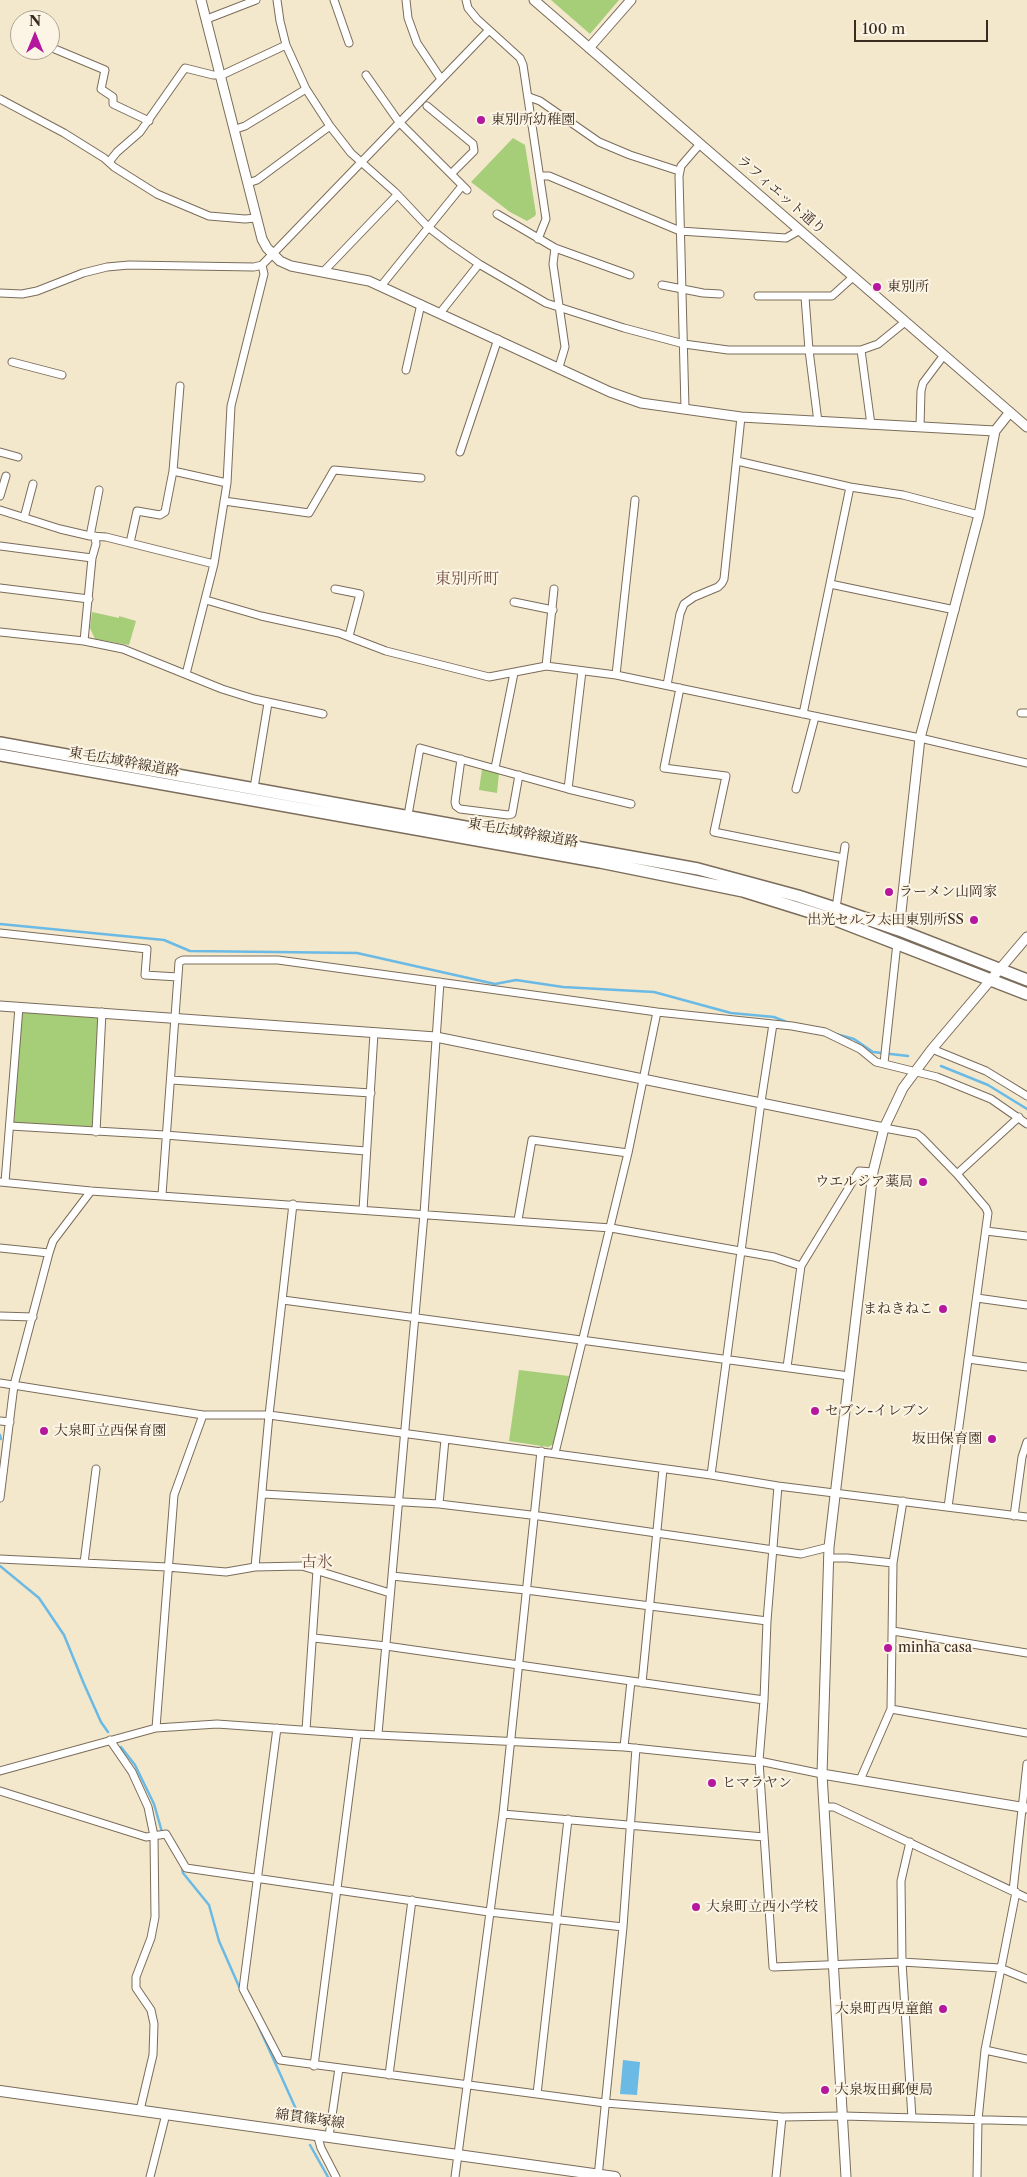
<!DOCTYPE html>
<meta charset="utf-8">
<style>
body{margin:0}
#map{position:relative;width:1027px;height:2177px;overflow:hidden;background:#f3e8cc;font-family:"Libre Caslon Text",serif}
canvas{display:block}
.north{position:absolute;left:10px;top:10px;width:50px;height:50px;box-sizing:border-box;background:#fcf5e5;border:1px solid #afa495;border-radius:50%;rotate:0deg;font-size:14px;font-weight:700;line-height:20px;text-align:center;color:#3b2a1e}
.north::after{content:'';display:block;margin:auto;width:18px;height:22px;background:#b5179e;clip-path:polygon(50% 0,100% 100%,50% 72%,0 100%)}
.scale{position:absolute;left:854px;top:20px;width:134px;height:22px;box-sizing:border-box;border:2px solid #3b2a1e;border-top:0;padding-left:6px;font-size:15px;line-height:18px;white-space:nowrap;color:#3b2a1e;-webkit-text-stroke:4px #fcf5e5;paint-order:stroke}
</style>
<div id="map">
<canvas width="1027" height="2177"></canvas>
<div class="north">N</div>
<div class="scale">100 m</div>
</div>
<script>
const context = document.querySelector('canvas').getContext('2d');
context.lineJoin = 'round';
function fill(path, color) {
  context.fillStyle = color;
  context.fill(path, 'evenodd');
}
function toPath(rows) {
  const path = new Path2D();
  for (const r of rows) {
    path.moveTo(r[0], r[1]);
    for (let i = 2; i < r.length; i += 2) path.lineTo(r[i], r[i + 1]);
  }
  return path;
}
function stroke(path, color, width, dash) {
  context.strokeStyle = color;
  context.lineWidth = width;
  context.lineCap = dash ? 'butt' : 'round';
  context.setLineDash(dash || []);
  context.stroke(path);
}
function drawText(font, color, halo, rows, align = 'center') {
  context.font = font + ' "Libre Caslon Text","Noto Serif JP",serif';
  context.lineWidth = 4;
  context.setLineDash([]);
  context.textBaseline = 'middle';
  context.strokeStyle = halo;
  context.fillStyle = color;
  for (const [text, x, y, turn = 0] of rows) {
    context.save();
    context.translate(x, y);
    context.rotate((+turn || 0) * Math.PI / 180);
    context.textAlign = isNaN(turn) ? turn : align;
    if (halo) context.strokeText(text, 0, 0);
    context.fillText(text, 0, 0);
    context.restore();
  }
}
const green = toPath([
 [551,0,619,0,590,34],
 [513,138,525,145,536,214,535,216,527,221,510,212,471,182],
 [92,612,119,618,119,616,136,621,129,645,95,639,90,628],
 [482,769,499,773,497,793,479,790],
 [22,1007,99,1014,93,1130,14,1124],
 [519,1370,569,1376,554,1444,548,1447,509,1441]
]);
const water = toPath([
 [623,2060,640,2062,637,2095,620,2094]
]);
const stream = toPath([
 [0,924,164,940,190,951,357,953,495,984,516,980,563,987,654,992,731,1013,774,1017,789,1023],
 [836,1034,854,1039,873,1052,908,1056],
 [941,1066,988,1085,1027,1109],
 [0,1435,1,1439],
 [0,1566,39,1598,64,1635,84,1684,101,1722,108,1732],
 [121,1747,135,1765,154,1804,162,1832],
 [182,1866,183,1873,209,1905,219,1941,241,1991],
 [258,2025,300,2118],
 [310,2145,328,2177]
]);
const minor = toPath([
 [277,0,280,21,286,45,306,89,330,126,351,153,395,192,428,227,450,244,479,264,546,303,624,328,684,344,728,350,861,350,878,344,905,322],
 [334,0,349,43],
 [406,0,408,18,417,43,441,79],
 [466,0,468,8,477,19,520,58,523,65,546,219,538,239],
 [207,19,256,0],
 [50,47,105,70,101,89,113,97,113,104,149,121],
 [366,75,399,122,467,190],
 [529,97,540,101,599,142,630,155,679,171],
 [0,99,64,133,104,158,114,167,157,194,209,216,245,219,256,218],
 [427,106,473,144,474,151,451,174],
 [236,129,245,126,306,89],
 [109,162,117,152,140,132,185,68,213,75,222,75,286,45],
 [540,176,549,176,680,231,786,238,800,230],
 [248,183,257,180,330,126],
 [497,214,555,248,630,275],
 [555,248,553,264,565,347,559,367],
 [323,272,397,195],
 [662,285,703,293,720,294],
 [381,286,462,186],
 [0,293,22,294,37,291,83,273,107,267,129,265,254,267,262,265,488,31],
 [758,296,832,296,853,277],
 [805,297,809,350,818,422],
 [440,313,479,264],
 [861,350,871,425],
 [12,362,62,375],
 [406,370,421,304],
 [685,408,679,176,681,166,700,144],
 [920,427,921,391,923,383,944,355],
 [0,452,18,457],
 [460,452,498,339],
 [737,461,850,487,903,495,979,515],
 [173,471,180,386],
 [0,496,6,476],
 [224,501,309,513,334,470,421,478],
 [0,510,60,529,90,536,106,537,214,564],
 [24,518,33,484],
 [90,536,99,490],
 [130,543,137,511,160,515,165,512,173,471,227,483],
 [0,546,92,558],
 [830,584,955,610],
 [0,588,89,599],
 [335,589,360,594,349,636],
 [206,600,261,616,339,633,386,651,489,677,546,666,616,675,920,738,1027,763],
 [514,602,553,610],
 [0,632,84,641,123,649,222,689,254,699,323,714],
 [84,641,92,558,96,544,95,536],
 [546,666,554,589],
 [186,674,214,564,227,483,231,406,264,274,262,265],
 [616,675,635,500],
 [667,685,680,614,684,604,694,597,718,587,722,583,724,579,741,417],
 [680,688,664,768,726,776,714,832,843,858],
 [1021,713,1027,713],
 [803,714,850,487],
 [461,759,455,802,456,806,460,809,508,815,512,814,519,775],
 [495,768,514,673],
 [254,788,268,703],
 [568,789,582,671],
 [796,789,815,717],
 [408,815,420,748,568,789,631,804],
 [836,908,845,846],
 [0,933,147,949,145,975,178,977],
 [932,1049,986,1071,1027,1096],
 [884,1063,897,943],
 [171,1080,371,1093],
 [10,1126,165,1135,366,1151],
 [884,1128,917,1134,921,1137,957,1174,986,1208,988,1213,948,1507],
 [96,1132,102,1012],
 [957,1174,1019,1117],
 [0,1182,91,1191,611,1228,774,1257,801,1266],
 [5,1182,19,1007],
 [162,1195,179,962,183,960,278,960,657,1012,792,1026,825,1032,860,1049,876,1062,937,1077,991,1099,1027,1124],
 [363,1210,374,1033],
 [518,1220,532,1140,628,1153],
 [986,1231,1027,1236],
 [0,1248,49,1253],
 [977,1298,1027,1305],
 [283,1300,849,1376],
 [0,1316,33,1317],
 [968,1359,1027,1367],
 [787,1367,801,1266,859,1171,873,1172],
 [0,1383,203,1415,269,1415,711,1475,778,1486,1027,1517],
 [0,1421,10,1422],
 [555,1453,628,1153,657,1012],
 [711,1475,761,1102,773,1024],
 [778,1486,767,1621,764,1700,759,1761,773,1967,902,1962,1000,1968,1027,1979],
 [263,1494,439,1504,539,1516,801,1554,829,1547],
 [0,1498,14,1385,49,1253,53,1241,91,1191],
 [439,1504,445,1439],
 [1014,1516,1022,1457,1027,1442],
 [828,1558,847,1558,893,1563],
 [0,1559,167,1567,226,1572,255,1567,302,1566,390,1593],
 [84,1563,96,1469],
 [255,1567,269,1415,293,1204],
 [392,1576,526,1590,767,1621],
 [893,1631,1027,1653],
 [314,1638,386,1646,764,1700],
 [642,1683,663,1469],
 [891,1709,1027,1733],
 [156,1728,174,1495,203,1415],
 [277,1728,243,1989,280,2060,605,2103,782,2117,843,2116,1027,2121],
 [306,1730,317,1570],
 [378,1734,424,1214,440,982],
 [110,1740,132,1772,148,1807,154,1836,155,1917,151,1938,136,1977,136,1988,151,2010,154,2024,153,2055,140,2110],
 [624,1747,631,1681],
 [0,1771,156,1728,217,1724,357,1734,624,1747,759,1761,822,1774],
 [860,1780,891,1709,893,1563,903,1501],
 [0,1791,146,1837,166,1834,186,1868,489,1912,623,1927],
 [824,1807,834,1807,1027,1898],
 [503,1814,764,1837],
 [910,1842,901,1881,902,1962,912,2118],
 [1013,1891,1027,1764],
 [985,2050,1027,2059],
 [314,2066,357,1734],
 [389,2075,412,1900],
 [537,2094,568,1819],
 [317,2134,321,2148,336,2177],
 [329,2136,339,2068],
 [150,2177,166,2114],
 [455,2177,503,1814,541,1451],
 [598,2177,623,1927,636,1748],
 [776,2177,782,2117],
 [977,2177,978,2120,985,2050,1016,1892]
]);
const tertiary = toPath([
 [201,0,262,239,267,248,280,261,291,266,369,281,610,392,641,403,741,417,995,431],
 [534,0,1027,427],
 [589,48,631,0],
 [899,930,920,738,979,515,995,431,1010,412],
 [0,1006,436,1037,884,1128],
 [822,1774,1027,1808],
 [846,2177,822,1774,829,1547,873,1172,884,1128,903,1088,932,1049,1027,937]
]);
const secondary = toPath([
 [0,2091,615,2177]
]);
const trunk = toPath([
 [0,743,698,869,798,896,838,909,899,930,1027,980],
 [0,755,600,862,743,891,836,920,1027,994]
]);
const markers = [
 [481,120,5,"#b5179e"],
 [877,287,5,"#b5179e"],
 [889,892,5,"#b5179e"],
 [974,920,5,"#b5179e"],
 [923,1182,5,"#b5179e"],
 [943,1309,5,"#b5179e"],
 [815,1411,5,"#b5179e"],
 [44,1431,5,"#b5179e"],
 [992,1439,5,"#b5179e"],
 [888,1648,5,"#b5179e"],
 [712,1783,5,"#b5179e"],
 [696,1907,5,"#b5179e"],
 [943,2009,5,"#b5179e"],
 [825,2090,5,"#b5179e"]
];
const poiNames = [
 ["東別所幼稚園",491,120],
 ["東別所",887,287],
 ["ラーメン山岡家",899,892],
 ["出光セルフ太田東別所SS",964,920,"right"],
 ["ウエルシア薬局",913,1182,"right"],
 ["まねきねこ",933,1309,"right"],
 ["セブン-イレブン",825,1411],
 ["大泉町立西保育園",54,1431],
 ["坂田保育園",982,1439,"right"],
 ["minha casa",898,1648],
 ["ヒマラヤン",722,1783],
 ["大泉町立西小学校",706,1907],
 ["大泉町西児童館",933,2009,"right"],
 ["大泉坂田郵便局",835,2090]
];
const streetNames = [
 ["ラフィエット通り",781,195,41],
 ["東毛広域幹線道路",124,762,10],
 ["東毛広域幹線道路",523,833,10],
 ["綿貫篠塚線",310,2119,8]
];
const quarterNames = [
 ["東別所町",467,579],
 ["古氷",317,1562]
];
fill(green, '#a6cd78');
fill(water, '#6abae5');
stroke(stream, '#6abae5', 2.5);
stroke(minor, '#7b6c5b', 9);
stroke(tertiary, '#7b6c5b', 11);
stroke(secondary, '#7b6c5b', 12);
stroke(trunk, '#7b6c5b', 14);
stroke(minor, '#fff', 7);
stroke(tertiary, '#fff', 9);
stroke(secondary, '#fff', 10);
stroke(trunk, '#fff', 11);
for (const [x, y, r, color] of markers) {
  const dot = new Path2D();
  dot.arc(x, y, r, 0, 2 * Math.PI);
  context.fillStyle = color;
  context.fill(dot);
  stroke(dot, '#fcf5e5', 2);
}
drawText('14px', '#3b2a1e', '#fcf5e5', poiNames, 'left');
drawText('14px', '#3b2a1e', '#fcf5e5', streetNames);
drawText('16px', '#765447', '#fcf5e5', quarterNames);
</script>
